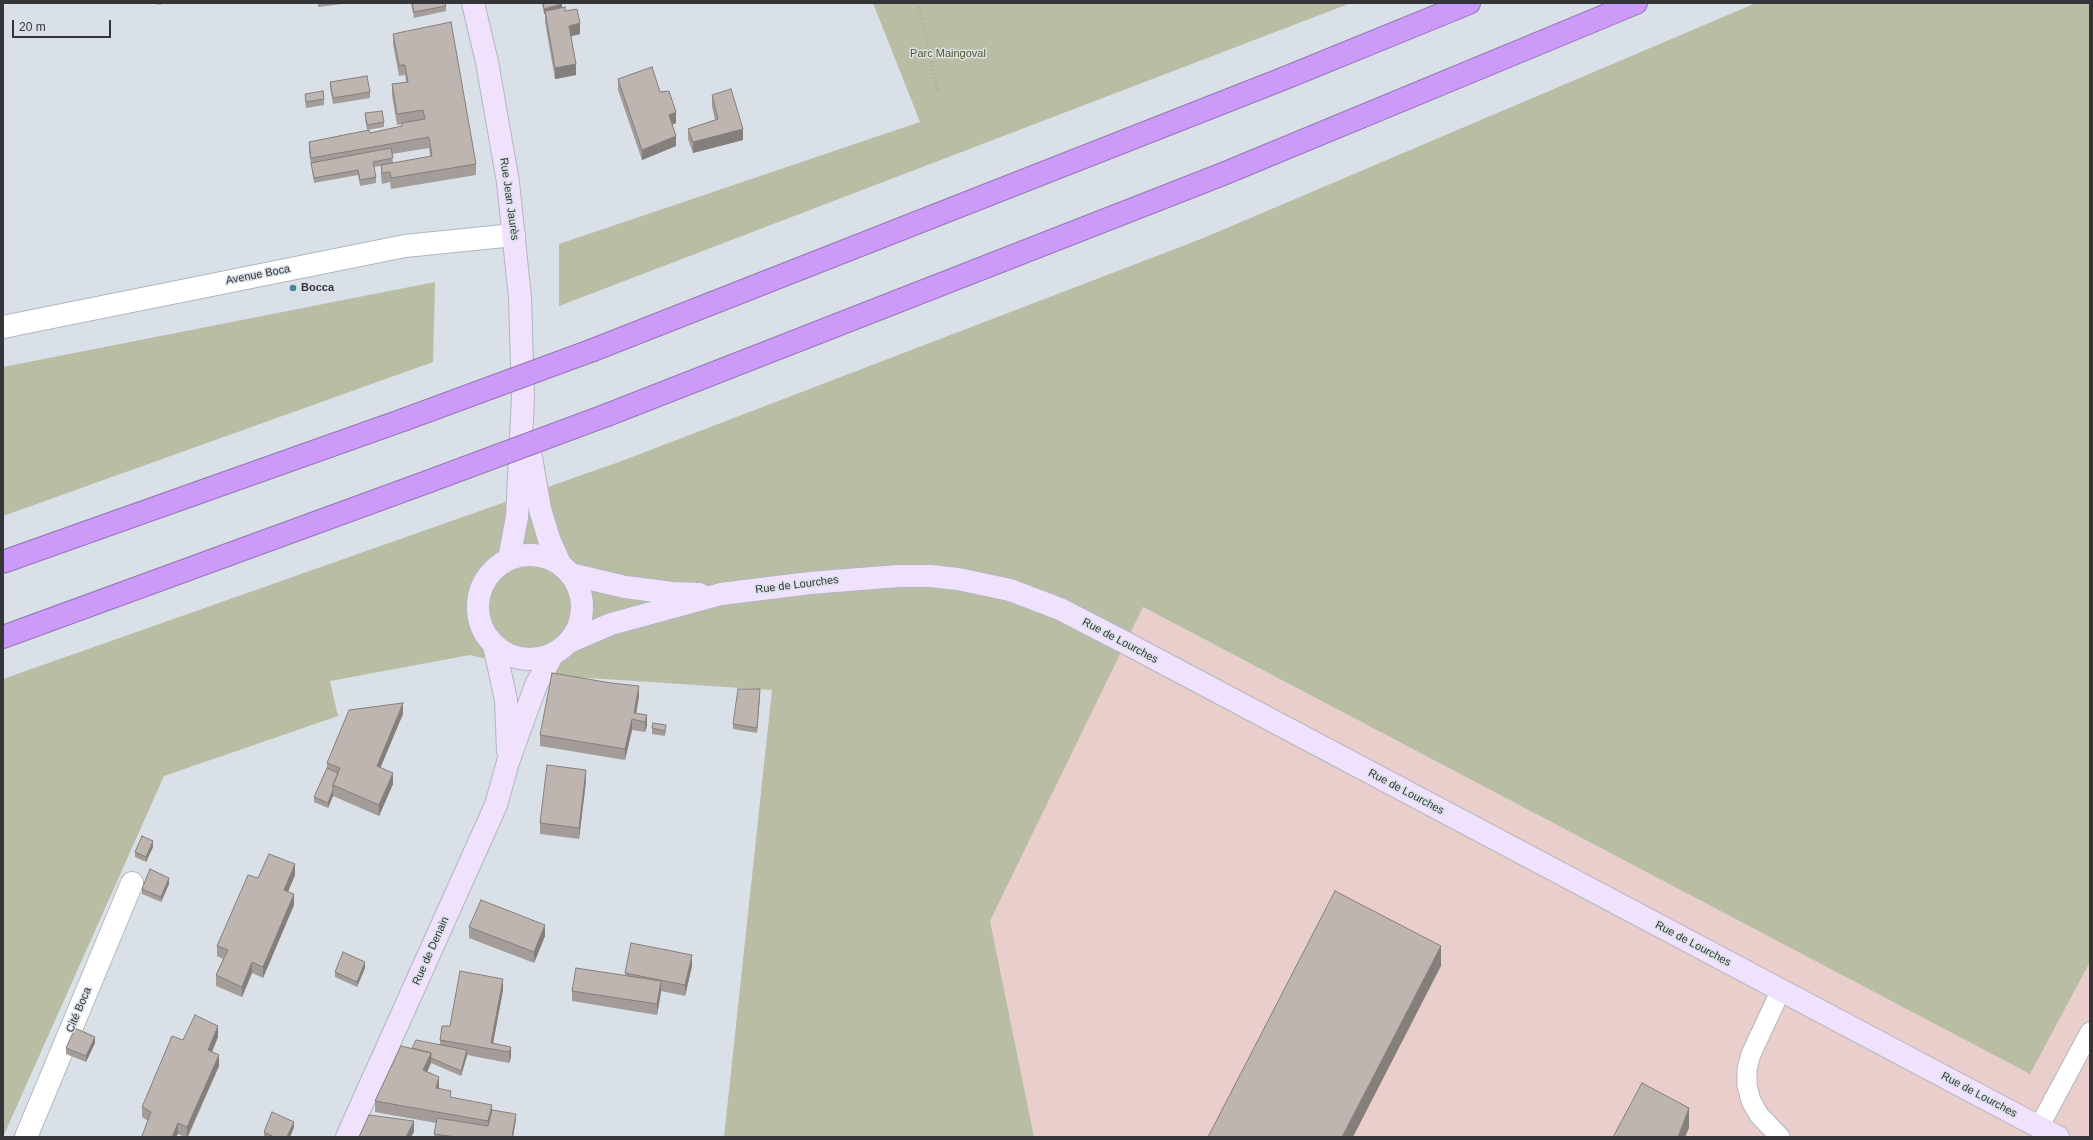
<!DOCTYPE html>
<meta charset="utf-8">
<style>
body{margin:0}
#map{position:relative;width:2093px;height:1140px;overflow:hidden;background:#d9e0e7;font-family:Helvetica,sans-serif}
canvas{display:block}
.frame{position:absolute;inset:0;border:4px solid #333538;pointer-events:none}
.scale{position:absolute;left:12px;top:20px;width:99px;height:18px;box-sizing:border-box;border:2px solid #333538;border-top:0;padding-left:5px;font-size:12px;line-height:14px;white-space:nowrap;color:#333538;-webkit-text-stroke:3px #d9e0e7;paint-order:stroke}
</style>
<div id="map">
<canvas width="2093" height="1140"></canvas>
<div class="frame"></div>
<div class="scale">20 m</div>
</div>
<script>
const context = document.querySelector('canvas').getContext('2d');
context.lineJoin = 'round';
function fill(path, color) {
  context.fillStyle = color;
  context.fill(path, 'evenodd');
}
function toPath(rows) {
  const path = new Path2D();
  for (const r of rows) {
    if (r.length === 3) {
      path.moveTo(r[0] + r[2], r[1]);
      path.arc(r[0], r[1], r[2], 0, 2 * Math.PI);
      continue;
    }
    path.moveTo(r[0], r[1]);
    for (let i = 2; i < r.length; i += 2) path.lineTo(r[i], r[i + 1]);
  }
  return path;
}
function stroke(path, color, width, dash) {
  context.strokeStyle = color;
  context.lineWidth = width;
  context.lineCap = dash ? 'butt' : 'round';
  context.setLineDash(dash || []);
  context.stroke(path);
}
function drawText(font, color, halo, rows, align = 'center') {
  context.font = font + ' Helvetica,sans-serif';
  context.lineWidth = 3;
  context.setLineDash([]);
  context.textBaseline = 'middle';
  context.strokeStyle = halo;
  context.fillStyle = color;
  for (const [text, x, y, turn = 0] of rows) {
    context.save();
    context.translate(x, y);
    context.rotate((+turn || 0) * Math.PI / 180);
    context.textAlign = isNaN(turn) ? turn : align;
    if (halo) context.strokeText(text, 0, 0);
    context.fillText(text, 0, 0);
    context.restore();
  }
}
const industrial = toPath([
 [1142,607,2030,1074,2090,962,2090,1137,1034,1137,990,921]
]);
const green = toPath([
 [873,3,1351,3,559,306,559,244,920,122],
 [1756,3,2090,3,2090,962,2030,1074,1143,607,990,921,1034,1137,724,1137,772,690,558,676,470,655,330,681,338,716,164,776,3,1137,3,679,619,462,1201,239],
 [435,282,433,362,3,516,3,367]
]);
const path = toPath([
 [918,3,938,91]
]);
const lane = toPath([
 [2039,1127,2090,1032],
 [1780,1137,1759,1115,1751,1101,1747,1085,1747,1069,1751,1054,1781,990]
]);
const street = toPath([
 [3,327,405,246,514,235],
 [26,1137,132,883]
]);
const secondary = toPath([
 [473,3,487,62,508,182,520,298,523,398,517,517,509,559],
 [530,451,540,509,549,539,560,564],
 [530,607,52],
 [570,574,625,587,672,593,699,594],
 [569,642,611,624,721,594,810,583,898,576,930,576,958,579,1010,590,1060,609,1124,642,2058,1137],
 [494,645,506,700,508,751],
 [347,1137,496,805,508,762,536,685,553,654]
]);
const highway = toPath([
 [593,350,1285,78,1469,3],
 [607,415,1223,174,1636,3],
 [3,562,403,420],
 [3,637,427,482]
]);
const highwayBridge = toPath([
 [403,420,593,350],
 [427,482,607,415]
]);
const wall = toPath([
 [149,3,161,3,161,5],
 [318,3,350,3,318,7],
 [411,3,445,3,446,6,446,11,414,18],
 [542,3,561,3,562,7,565,11,580,34,571,36,576,75,555,79,545,22,545,14,544,14],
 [393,34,476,164,476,175,391,189,390,182,382,184,381,176,381,166,374,167,376,177,376,183,360,186,358,175,314,183,309,152,309,142,370,133,402,126,402,124,397,125,392,95,392,84,406,82,405,75,399,76,393,44],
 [429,148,430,156,393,163,392,154],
 [618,79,660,92,676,123,672,125,676,146,642,160,618,90],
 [330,82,370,92,370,98,333,104,330,87],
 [305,94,324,99,324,105,306,108,305,99],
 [712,95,743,140,693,153,688,139,688,129,715,120,712,106],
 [365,113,384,122,384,127,367,130,365,118],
 [760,694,757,733,733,729,733,724],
 [639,696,636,713,647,715,647,726,645,732,632,730,625,760,540,746,540,735],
 [403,714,380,767,393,784,379,816,333,796,328,808,314,802,314,797,327,768,327,763],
 [652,728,666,731,665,736,652,734],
 [586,781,579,839,540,834,540,823],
 [153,847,146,862,135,857,135,852],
 [295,875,288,892,294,905,263,978,252,973,242,997,216,986,216,975,223,959,217,956,217,946,258,878],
 [169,884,161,902,142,894,142,889],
 [469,927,545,936,534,963,469,938],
 [692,966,685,996,661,991,657,1015,572,1001,572,991,625,976,625,973],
 [365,968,357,987,335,977,335,972],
 [503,990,493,1043,511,1047,511,1057,509,1063,467,1055,461,1076,431,1063,427,1072,439,1088,439,1089,451,1097,492,1110,516,1119,513,1137,434,1137,436,1123,375,1112,375,1101,412,1048,440,1045,440,1040,450,1026],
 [218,1037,212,1052,219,1066,188,1137,185,1137,178,1134,176,1137,142,1137,142,1136,148,1121,142,1117,142,1107,183,1040],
 [95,1043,86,1062,66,1054,66,1048],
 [294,1127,290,1137,264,1137,264,1132]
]);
const shadedWall = toPath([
 [562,4,562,10,545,11,545,14,544,14,544,9],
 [580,23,580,34,569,37,569,26],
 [576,64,576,75,555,79,555,68],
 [676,112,676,123,669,126,669,115],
 [743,129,743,140,693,153,693,142],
 [676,136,676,146,642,160,642,150],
 [639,686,639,696,635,720,634,713],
 [760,689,760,694,757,733,757,728],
 [403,703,403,714,377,776,377,766],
 [647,715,647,726,645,732,645,722],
 [632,719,632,730,625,760,625,749],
 [586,770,586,781,579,839,579,828],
 [393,773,393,784,379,816,379,805],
 [333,790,333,796,328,808,328,803],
 [153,841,153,847,146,862,146,857],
 [295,864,295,875,284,901,284,890],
 [169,878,169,884,161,902,161,897],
 [294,894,294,905,263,978,263,967],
 [545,925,545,936,534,963,534,952],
 [1441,946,1441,966,1353,1137,1342,1137],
 [692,955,692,966,685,996,685,985],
 [252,962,252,973,242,997,242,987],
 [365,962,365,968,357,987,357,982],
 [503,979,503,990,492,1049,491,1043],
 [661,981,661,992,657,1015,657,1004],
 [218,1026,218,1037,208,1061,208,1050],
 [95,1037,95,1043,86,1062,86,1056],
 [511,1047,511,1057,509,1063,509,1052],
 [467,1050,467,1056,461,1076,461,1071],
 [431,1053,431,1063,423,1081,423,1070],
 [219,1055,219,1066,187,1137,187,1127],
 [439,1077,439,1088,436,1099,436,1088],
 [492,1105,492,1116,488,1132,488,1121],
 [1689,1108,1689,1128,1685,1137,1678,1137],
 [516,1114,516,1119,513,1137,512,1137],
 [414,1121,414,1132,411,1137,406,1137],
 [294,1122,294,1127,290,1137,287,1137],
 [178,1123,178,1134,176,1137,172,1137]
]);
const building = toPath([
 [412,3,445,3,446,6,414,12,412,3],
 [543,3,561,3,562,4,544,9,543,3],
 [565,7,565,11,577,9,580,23,569,26,576,64,555,68,545,11,565,7],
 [451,22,476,164,391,178,390,172,382,173,381,165,432,156,429,137,311,158,309,142,369,130,370,133,402,126,402,123,425,119,423,110,397,114,392,84,408,82,405,65,399,65,393,34,451,22],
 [652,67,660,92,669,91,676,112,669,115,676,136,642,150,618,79,652,67],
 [367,76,370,92,333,98,330,82,367,76],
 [731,89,743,129,693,142,688,129,718,119,712,95,731,89],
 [323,91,324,99,306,102,305,94,323,91],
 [382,111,384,122,367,125,365,113,382,111],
 [391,148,393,158,373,162,376,177,360,180,358,170,314,178,311,163,391,148],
 [552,673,611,683,639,686,634,713,647,715,645,722,632,719,625,749,540,735,552,673],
 [738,689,760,689,757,728,733,724,738,689],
 [403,703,377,766,393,773,379,805,333,785,340,768,327,763,349,710,403,703],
 [653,723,666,725,665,731,652,728,653,723],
 [547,765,586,770,579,828,540,823,547,765],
 [327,768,338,773,333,785,333,790,328,803,314,797,327,768],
 [142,836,153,841,146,857,135,852,142,836],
 [269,854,295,864,284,890,294,894,263,967,252,962,242,987,216,975,228,950,217,946,248,875,258,878,269,854],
 [150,869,169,878,161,897,142,889,150,869],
 [1335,891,1441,946,1342,1137,1208,1137,1335,891],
 [481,900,545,925,534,952,469,927,481,900],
 [631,943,692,955,685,985,625,973,631,943],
 [343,952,365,962,357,982,335,972,343,952],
 [576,968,661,981,657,1004,572,991,576,968],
 [460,971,503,979,491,1043,511,1047,509,1052,440,1040,442,1026,450,1026,460,971],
 [195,1015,218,1026,208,1050,219,1055,187,1127,178,1123,172,1137,145,1137,142,1136,151,1112,142,1107,172,1036,183,1040,195,1015],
 [75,1028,95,1037,86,1056,66,1048,75,1028],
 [416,1040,467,1050,461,1071,431,1058,431,1053,412,1048,416,1040],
 [401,1046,431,1053,423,1070,439,1077,436,1088,451,1091,450,1097,492,1105,488,1121,375,1101,401,1046],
 [1642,1083,1689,1108,1678,1137,1613,1137,1642,1083],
 [492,1110,516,1114,512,1137,456,1137,434,1134,437,1118,488,1126,492,1110],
 [272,1112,294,1122,287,1137,274,1137,264,1132,272,1112],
 [369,1115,414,1121,406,1137,359,1137,369,1115]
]);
const markers = [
 [293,288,4,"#448697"]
];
const parkNames = [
 ["Parc Maingoval",948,54]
];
const streetNames = [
 ["Rue Jean Jaurès",509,199,82],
 ["Avenue Boca",258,275,-11],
 ["Rue de Lourches",797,585,-7],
 ["Rue de Lourches",1120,641,28],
 ["Rue de Lourches",1406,792,28],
 ["Rue de Lourches",1693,944,28],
 ["Rue de Denain",431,951,-66],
 ["Cité Boca",79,1010,-67],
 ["Rue de Lourches",1979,1095,28]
];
const poiNames = [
 ["Bocca",301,288]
];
fill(industrial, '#e9cecb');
fill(green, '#b9bda4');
stroke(lane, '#b1b7be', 21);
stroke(street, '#b1b7be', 24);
stroke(secondary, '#b1b7be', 24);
stroke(highway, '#9677b5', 24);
stroke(path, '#a1a7ac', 2.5, [1, 3]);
stroke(lane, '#fff', 19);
stroke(street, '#fff', 22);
stroke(secondary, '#f0e1fd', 22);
stroke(highway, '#cc9af9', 22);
stroke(highwayBridge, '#9677b5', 24, []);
stroke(highwayBridge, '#cc9af9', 22);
fill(wall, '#a39c98');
fill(shadedWall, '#857f7c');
fill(building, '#beb5b1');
stroke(building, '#857f7c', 1);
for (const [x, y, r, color] of markers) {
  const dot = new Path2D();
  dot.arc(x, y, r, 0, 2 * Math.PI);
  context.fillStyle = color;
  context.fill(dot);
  stroke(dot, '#d9e0e7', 1.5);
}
drawText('11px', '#535926', '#d9e0e7', parkNames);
drawText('11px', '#333538', '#d9e0e7', streetNames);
drawText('bold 11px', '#333538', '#d9e0e7', poiNames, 'left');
</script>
